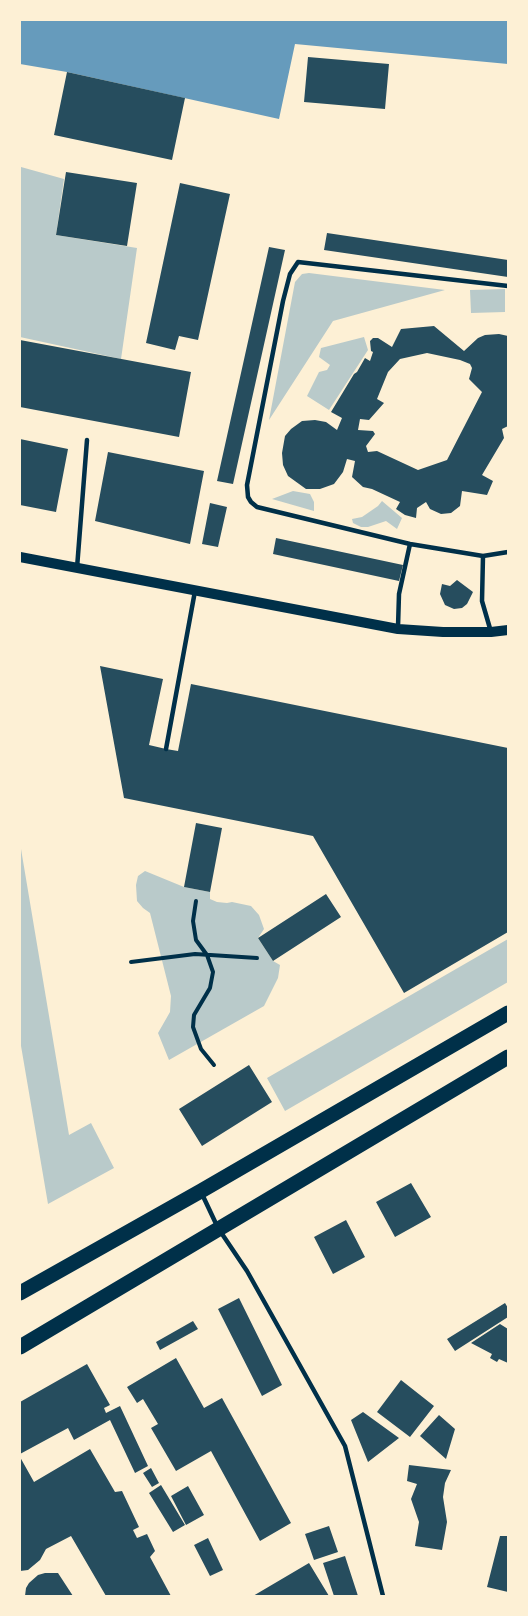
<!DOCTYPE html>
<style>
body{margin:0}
#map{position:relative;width:528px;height:1616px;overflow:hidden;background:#fdf0d5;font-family:"Zilla Slab",serif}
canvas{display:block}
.frame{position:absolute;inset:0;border:21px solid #fdf0d5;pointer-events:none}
</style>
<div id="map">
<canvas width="528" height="1616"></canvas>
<div class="frame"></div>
</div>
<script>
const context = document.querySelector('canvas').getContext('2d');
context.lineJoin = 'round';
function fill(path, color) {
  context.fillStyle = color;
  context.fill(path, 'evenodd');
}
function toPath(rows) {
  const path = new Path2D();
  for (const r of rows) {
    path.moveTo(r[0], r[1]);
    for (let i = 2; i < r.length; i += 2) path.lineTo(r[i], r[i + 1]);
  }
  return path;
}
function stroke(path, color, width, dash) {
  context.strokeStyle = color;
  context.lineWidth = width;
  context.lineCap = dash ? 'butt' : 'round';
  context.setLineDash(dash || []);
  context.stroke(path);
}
const green = toPath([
 [21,167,64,179,56,235,137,248,121,359,20,337,20,173],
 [309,273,445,290,333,321,269,420,295,282,302,274],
 [505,289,505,312,471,313,470,290],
 [364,337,368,350,329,410,307,396,319,372,327,370,330,365,319,357,321,348],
 [293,491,310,494,314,502,314,511,272,499],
 [382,501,402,518,397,529,386,521,368,527,361,527,353,523,352,519,362,517,378,506],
 [20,843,69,1135,91,1123,114,1168,48,1204,20,1040],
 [145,871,184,887,210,892,210,899,217,902,227,903,232,902,251,906,259,915,264,929,258,938,273,961,280,965,278,978,264,1006,169,1060,158,1033,170,1012,171,996,150,913,143,908,137,901,136,885,138,876],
 [508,939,508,982,285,1111,267,1078]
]);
const water = toPath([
 [20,20,508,20,508,64,295,44,279,119,67,72,20,64]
]);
const building = toPath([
 [308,57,389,64,385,109,304,102],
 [67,72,185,98,172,160,54,135],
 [66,172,137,183,127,246,56,235],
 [180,183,230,194,198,340,179,336,175,350,146,343],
 [327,233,508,260,508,277,324,250],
 [269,247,285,250,233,484,217,481],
 [434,326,464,351,478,338,485,335,499,334,508,336,508,426,502,429,504,438,482,475,493,481,487,495,462,491,460,506,451,513,441,514,430,509,426,502,417,508,416,518,405,515,396,509,400,502,372,489,363,487,352,477,355,461,347,459,343,472,334,484,320,489,306,489,288,476,283,465,282,453,285,436,291,429,302,421,315,420,326,422,337,430,342,418,331,412,354,374,357,372,365,358,370,361,373,352,371,351,370,341,373,338,378,338,392,347,401,329],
 [427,353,460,360,470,364,472,368,469,379,482,392,447,460,418,470,377,451,368,452,366,446,375,434,373,431,358,430,360,419,369,420,384,403,377,399,388,372,400,359],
 [20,340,191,372,179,437,20,407],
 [20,439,68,449,56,512,20,505],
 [108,452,204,471,190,544,95,521],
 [210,503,227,507,218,547,202,544],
 [276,538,403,565,399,581,273,554],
 [457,580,473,592,467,604,462,608,454,609,445,605,440,594,442,584,450,586],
 [100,666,163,679,149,745,166,749,178,751,191,684,508,748,508,932,404,993,313,836,124,798],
 [196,823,222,828,210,892,184,887],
 [326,894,341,917,273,961,258,938],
 [249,1065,272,1102,202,1146,179,1109],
 [411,1183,431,1217,395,1237,376,1202],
 [346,1220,365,1257,333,1274,314,1237],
 [239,1298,282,1385,262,1396,218,1309],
 [505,1303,508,1308,508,1317,455,1351,447,1339],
 [193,1321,198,1329,160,1350,156,1342],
 [500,1324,508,1329,508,1363,499,1359,497,1362,490,1358,492,1354,471,1343],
 [176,1358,204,1408,222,1398,291,1523,260,1541,211,1451,176,1471,151,1428,158,1424,143,1399,137,1403,127,1387],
 [87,1364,110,1405,104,1408,106,1413,120,1406,148,1466,135,1473,110,1420,74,1440,68,1428,20,1454,20,1402],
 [401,1380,434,1406,410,1437,377,1412],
 [363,1412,399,1438,368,1462,351,1420],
 [439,1415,455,1429,446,1459,420,1436],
 [90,1449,115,1492,122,1491,139,1527,133,1530,137,1538,147,1534,155,1551,150,1557,171,1596,106,1596,71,1536,46,1549,40,1560,28,1570,20,1571,20,1457,34,1482],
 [409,1465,451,1470,445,1483,443,1497,447,1522,442,1550,415,1546,419,1522,411,1499,417,1484,407,1481],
 [151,1468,159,1483,152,1487,143,1473],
 [161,1485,185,1525,173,1532,149,1493],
 [188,1486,204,1515,186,1525,171,1496],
 [329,1526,338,1552,314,1560,305,1534],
 [500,1536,508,1536,508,1592,487,1587],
 [208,1538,223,1570,210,1576,194,1545],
 [345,1556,358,1596,334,1596,323,1563],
 [309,1563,329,1596,253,1596],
 [45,1573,58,1573,73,1596,25,1596,26,1588,29,1583,38,1575]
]);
const path = toPath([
 [196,901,193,921,196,940,207,955,213,972,210,988,194,1015,193,1027,201,1049,214,1065],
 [131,962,195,954,257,958]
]);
const service = toPath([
 [483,556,410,544,257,507,251,502,248,497,247,485,283,301,290,274,298,262,508,286],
 [77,568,87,440],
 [398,627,399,594,410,544],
 [491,632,482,601,483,556,508,552],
 [166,749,195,591],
 [202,1194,218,1228,247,1271,345,1446,383,1596]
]);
const tertiary = toPath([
 [20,557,398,629,443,632,491,632,508,630]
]);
const primary = toPath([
 [20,1293,201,1191,508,1013],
 [20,1347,508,1057]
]);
fill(green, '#b9caca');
fill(water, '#669bbc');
fill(building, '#264d5e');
stroke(path, '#003049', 4);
stroke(service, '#003049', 4.5);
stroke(tertiary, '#003049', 10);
stroke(primary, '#003049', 15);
</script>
